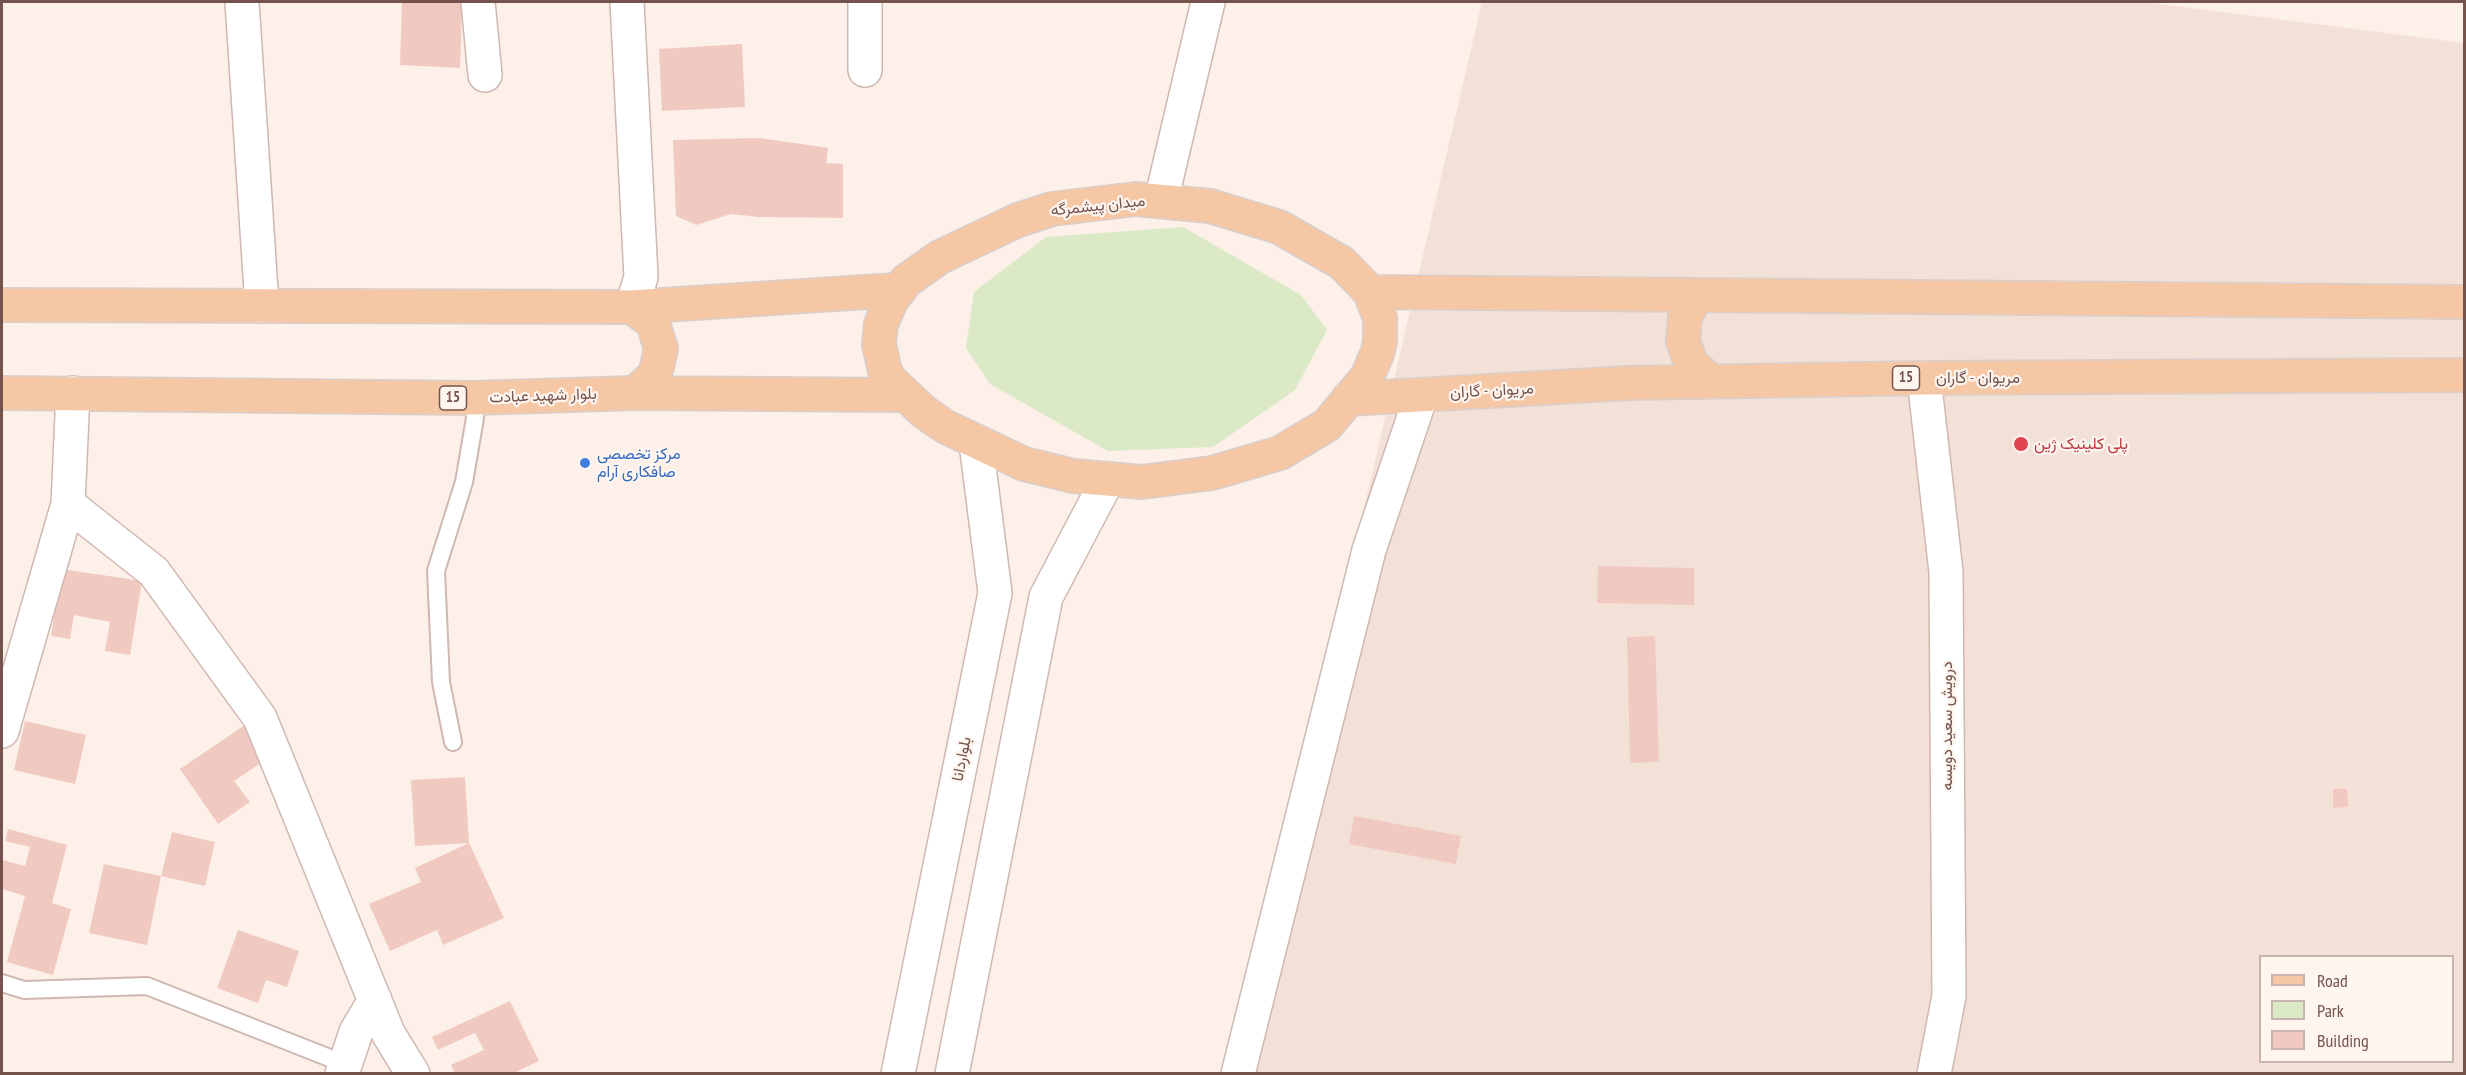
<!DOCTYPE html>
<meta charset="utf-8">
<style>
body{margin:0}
#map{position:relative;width:2466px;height:1075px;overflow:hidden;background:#fcf0e9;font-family:"PT Sans Narrow",sans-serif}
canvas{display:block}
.frame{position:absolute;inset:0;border:3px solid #75534d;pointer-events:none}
.legend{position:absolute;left:2259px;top:955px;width:195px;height:108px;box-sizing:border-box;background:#fef5ef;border:2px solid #c7b4ae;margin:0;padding:8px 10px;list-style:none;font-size:18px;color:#75534d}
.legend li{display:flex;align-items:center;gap:12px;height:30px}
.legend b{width:30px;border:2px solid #c7b4ae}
</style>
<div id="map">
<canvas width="2466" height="1075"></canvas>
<div class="frame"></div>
<ul class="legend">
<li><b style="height:8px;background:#f6c7a5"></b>Road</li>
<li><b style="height:16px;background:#dce9c7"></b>Park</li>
<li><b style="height:16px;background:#f0cac1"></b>Building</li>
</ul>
</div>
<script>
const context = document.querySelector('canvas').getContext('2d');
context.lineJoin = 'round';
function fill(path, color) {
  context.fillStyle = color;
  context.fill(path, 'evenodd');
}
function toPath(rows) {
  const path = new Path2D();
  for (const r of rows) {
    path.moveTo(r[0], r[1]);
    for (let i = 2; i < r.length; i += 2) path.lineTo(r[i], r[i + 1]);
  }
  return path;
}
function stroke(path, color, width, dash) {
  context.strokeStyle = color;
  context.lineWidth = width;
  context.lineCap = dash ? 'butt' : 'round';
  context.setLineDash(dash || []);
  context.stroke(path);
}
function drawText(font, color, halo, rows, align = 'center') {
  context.font = font + ' "PT Sans Narrow",Vazirmatn,sans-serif';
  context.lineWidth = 4.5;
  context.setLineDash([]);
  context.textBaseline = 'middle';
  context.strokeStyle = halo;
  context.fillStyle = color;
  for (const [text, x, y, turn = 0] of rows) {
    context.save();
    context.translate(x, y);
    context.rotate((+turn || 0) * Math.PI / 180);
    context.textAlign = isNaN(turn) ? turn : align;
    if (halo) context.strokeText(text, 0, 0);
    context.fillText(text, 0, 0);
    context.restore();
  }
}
const residential = toPath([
 [1482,2,2144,2,2464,43,2464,1073,1232,1074],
 [2260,956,2452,956,2452,1062,2260,1062]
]);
const green = toPath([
 [1183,227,1301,295,1327,330,1295,390,1213,447,1108,451,990,384,966,348,974,292,1046,237]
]);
const building = toPath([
 [402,2,462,2,460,68,400,65],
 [742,44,745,107,662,111,659,49],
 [760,138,828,148,826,163,843,164,843,218,759,217,731,214,696,225,676,216,673,140],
 [1598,566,1694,568,1694,605,1597,603],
 [61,569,142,581,130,655,105,651,110,622,74,615,70,639,51,636],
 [1655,636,1659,762,1630,763,1627,637],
 [25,721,86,735,75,784,14,770],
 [245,725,268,758,234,781,250,802,218,824,180,769],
 [465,777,469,843,504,918,443,945,437,930,390,951,369,904,421,882,415,868,469,843,415,846,411,780],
 [2333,789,2347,789,2348,807,2333,808],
 [1354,816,1461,836,1456,864,1349,844],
 [8,829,67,845,52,903,71,909,53,975,7,962,25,896,2,889,2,860,25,866,30,847,5,841],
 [172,832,215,842,205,886,161,876],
 [104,864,161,876,147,945,89,933],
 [238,930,299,951,287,987,266,980,258,1003,217,988],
 [510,1001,539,1061,512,1074,455,1074,451,1065,484,1050,475,1033,438,1050,432,1037]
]);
const service = toPath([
 [453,742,441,682,436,571,464,482,475,418,473,398],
 [2,983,24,990,147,986,345,1064]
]);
const minor = toPath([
 [242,2,262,306],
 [478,2,485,75],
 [627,2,641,277,632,307],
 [865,70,865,2],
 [1161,201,1208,2],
 [1924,378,1946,572,1949,996,1934,1074],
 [73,393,68,504,154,572,260,718,388,1033,413,1074],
 [2,731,68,504],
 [342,1074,356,1032,375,1000],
 [898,1074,995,593,976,443],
 [952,1074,1046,597,1108,479],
 [1238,1074,1369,550,1421,396]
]);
const primary = toPath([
 [1136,199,1210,206,1279,227,1342,263,1370,292,1380,318,1380,342,1377,354,1367,377,1327,425,1280,453,1212,473,1142,482,1073,476,1024,464,946,427,924,412,890,380,885,371,879,344,881,324,891,301,906,281,940,257,1018,220,1052,209,1136,199],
 [1370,292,2464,302],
 [1697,295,1685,317,1683,342,1692,365,1711,381],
 [2,305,632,307,897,290],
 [632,307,653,323,661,349,655,375,635,393],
 [2,393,473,398,635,393,904,395],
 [1348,399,1629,383,1924,378,2464,375]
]);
const markers = [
 [2021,444,8,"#e0444e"],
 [585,463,6,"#3f7fe0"]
];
const shields = [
 [1906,378,27],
 [453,398,27]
];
const shieldNames = [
 ["15",1906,378],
 ["15",453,398]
];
const streetNames = [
 ["میدان پیشمرگه",1098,206,-6],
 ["مریوان - گاران",1978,378],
 ["مریوان - گاران",1492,391,-3],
 ["بلوار شهید عبادت",543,396,-2],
 ["درویش سعید دویسه",1947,726,-90],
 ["بلواردانا",962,759,-79]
];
const healthNames = [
 ["پلی کلینیک ژین",2034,444]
];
const shopNames = [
 ["مرکز تخصصی",597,454],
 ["صافکاری آرام",597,472]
];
fill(residential, '#f3e1d7');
fill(green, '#dce9c7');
fill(building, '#f0cac1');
stroke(service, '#cfb8b1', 20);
stroke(minor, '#cfb8b1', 36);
stroke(primary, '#d8cfcd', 36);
stroke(service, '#fff', 16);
stroke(minor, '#fff', 33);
stroke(primary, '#f6c7a5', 33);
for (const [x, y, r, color] of markers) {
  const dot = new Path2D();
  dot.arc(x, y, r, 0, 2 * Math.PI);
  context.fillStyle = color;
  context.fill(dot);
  stroke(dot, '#fef5ef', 2);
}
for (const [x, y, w] of shields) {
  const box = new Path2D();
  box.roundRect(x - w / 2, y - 12, w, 24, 4.5);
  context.fillStyle = '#fef5ef';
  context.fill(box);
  stroke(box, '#75534d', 1.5);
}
drawText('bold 15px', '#75534d', null, shieldNames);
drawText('16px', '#75534d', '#fef5ef', streetNames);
drawText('16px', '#be3a42', '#fef5ef', healthNames, 'left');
drawText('16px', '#366cbe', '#fef5ef', shopNames, 'left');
</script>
